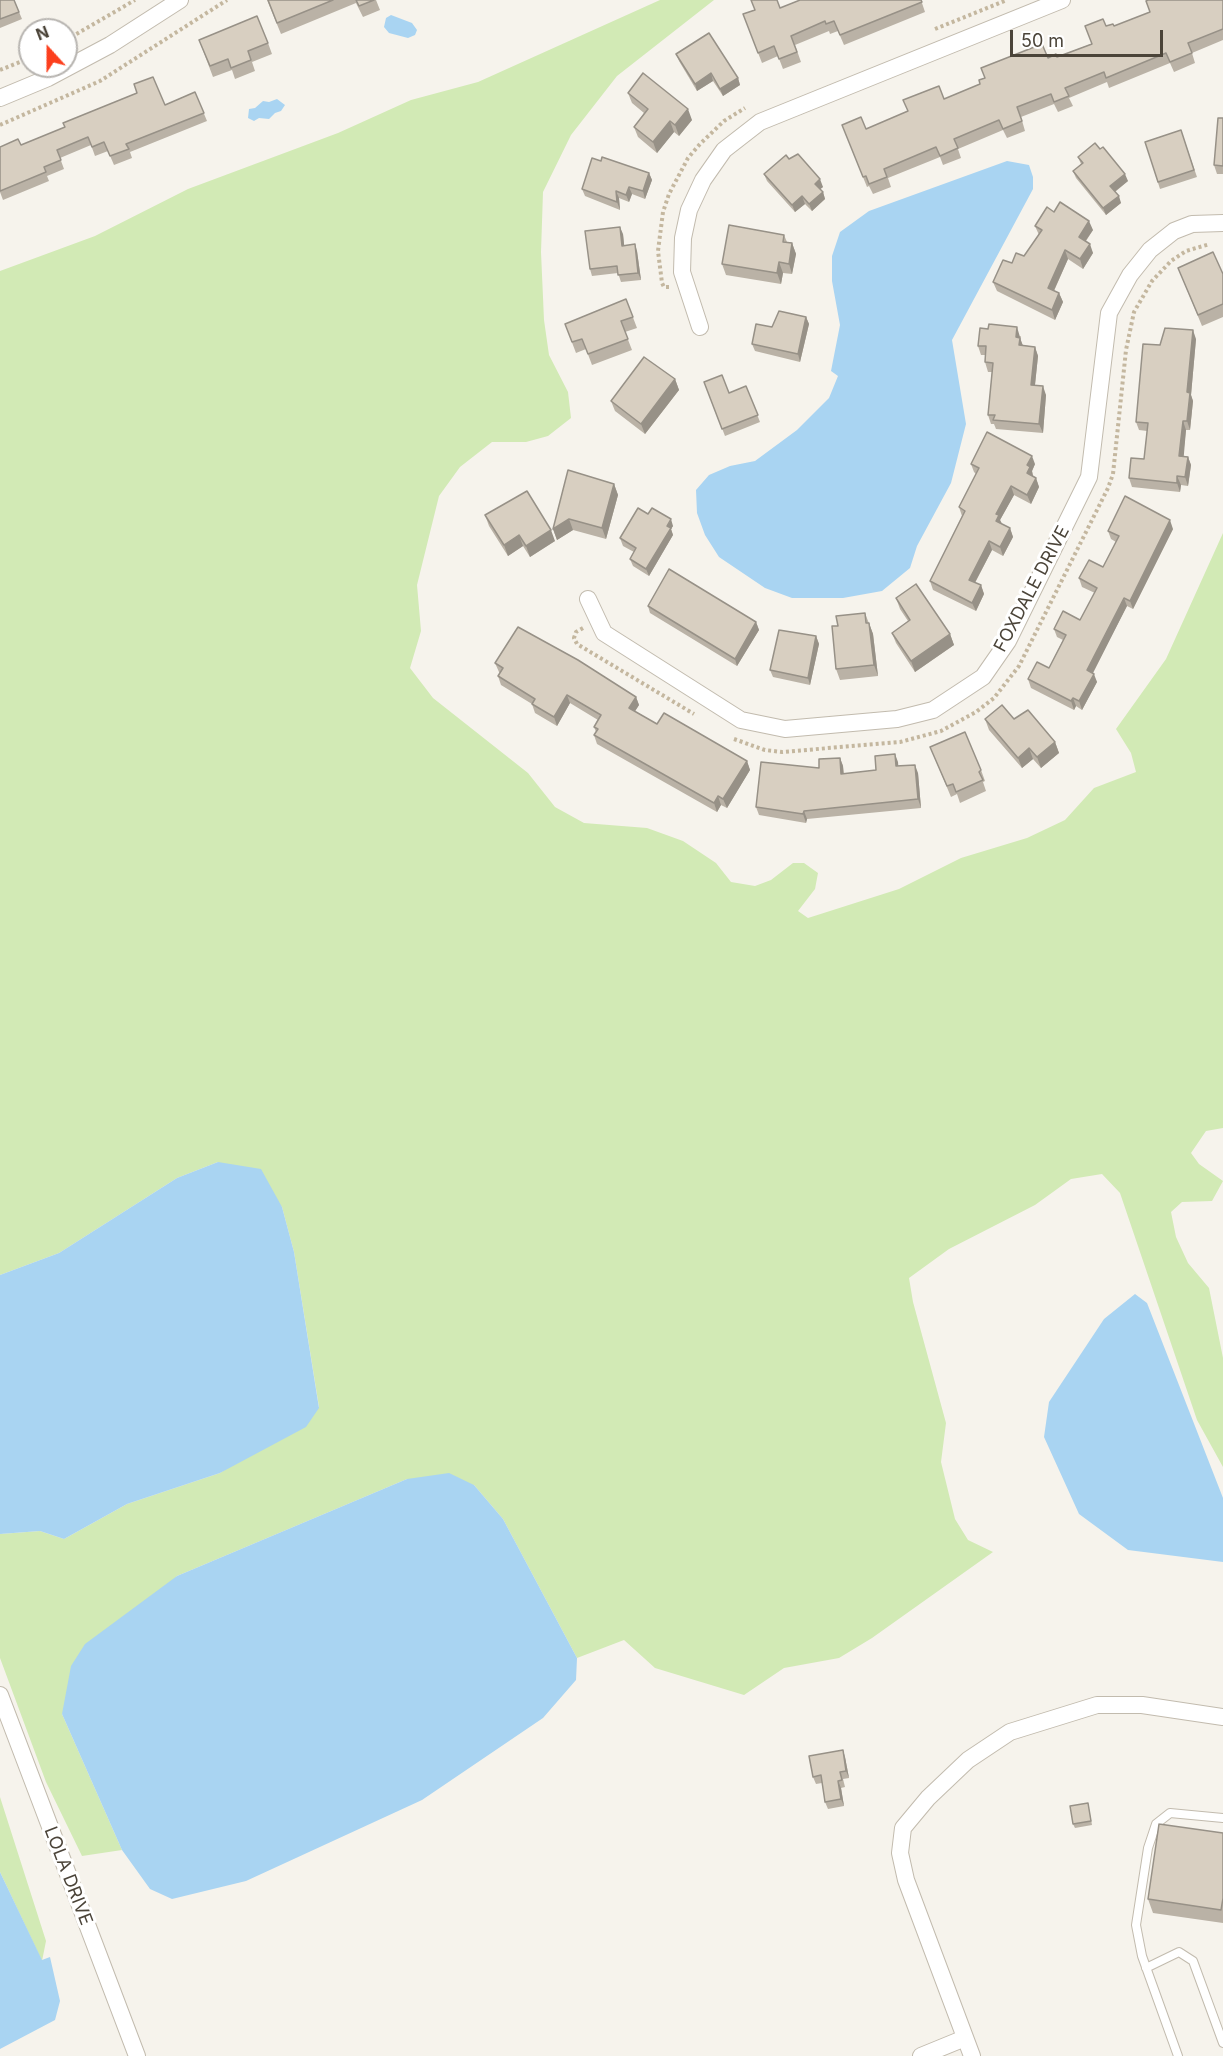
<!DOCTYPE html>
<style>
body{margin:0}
#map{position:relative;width:1223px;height:2056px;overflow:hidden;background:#f6f3ec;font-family:Inter,sans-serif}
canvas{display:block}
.north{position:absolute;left:18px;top:18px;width:60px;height:60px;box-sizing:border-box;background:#fff;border:2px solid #b7b4b0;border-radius:50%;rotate:339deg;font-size:16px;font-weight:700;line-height:24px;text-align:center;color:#4b4439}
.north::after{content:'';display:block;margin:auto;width:21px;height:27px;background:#fc3f1d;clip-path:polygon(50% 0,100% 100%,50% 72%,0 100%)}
.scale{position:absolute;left:1010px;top:30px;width:153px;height:27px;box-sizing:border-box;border:3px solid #4b4439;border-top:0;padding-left:8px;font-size:18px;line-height:21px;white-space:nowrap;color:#4b4439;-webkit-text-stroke:4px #fff;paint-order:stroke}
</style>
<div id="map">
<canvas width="1223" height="2056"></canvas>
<div class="north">N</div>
<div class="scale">50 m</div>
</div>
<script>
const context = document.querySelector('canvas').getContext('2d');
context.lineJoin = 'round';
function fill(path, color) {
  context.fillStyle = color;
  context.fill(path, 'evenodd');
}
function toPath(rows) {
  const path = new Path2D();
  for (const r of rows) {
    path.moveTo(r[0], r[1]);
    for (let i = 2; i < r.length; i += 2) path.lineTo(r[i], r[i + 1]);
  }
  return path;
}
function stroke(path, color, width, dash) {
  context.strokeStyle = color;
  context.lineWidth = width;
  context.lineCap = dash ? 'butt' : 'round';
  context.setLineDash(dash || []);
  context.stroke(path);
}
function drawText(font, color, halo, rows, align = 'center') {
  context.font = font + ' Inter,sans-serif';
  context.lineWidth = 6;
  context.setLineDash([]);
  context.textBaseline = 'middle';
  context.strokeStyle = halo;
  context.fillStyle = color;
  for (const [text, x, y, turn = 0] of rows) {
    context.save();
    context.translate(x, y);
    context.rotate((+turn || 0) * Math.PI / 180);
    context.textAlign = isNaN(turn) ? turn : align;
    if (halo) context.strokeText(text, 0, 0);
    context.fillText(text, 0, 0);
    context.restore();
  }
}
const green = toPath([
 [660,0,714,0,617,76,571,135,543,192,541,252,544,320,549,355,568,392,571,418,548,436,526,442,492,442,460,467,439,496,417,585,421,631,410,668,433,698,528,773,555,807,584,823,647,828,683,841,716,863,731,882,755,886,771,880,793,863,804,863,818,873,815,889,798,911,808,918,899,889,961,858,1027,838,1065,820,1094,788,1136,772,1131,753,1116,729,1166,659,1223,533,1223,1128,1206,1131,1191,1153,1199,1164,1223,1181,1212,1201,1182,1202,1171,1212,1176,1237,1188,1263,1209,1288,1223,1358,1223,1467,1197,1420,1120,1193,1102,1174,1071,1179,1035,1205,949,1249,909,1278,913,1302,946,1423,941,1462,955,1519,968,1540,993,1552,872,1638,839,1658,784,1668,744,1695,655,1668,624,1640,577,1658,503,1519,474,1485,407,1479,177,1576,62,1714,122,1850,82,1856,46,1782,0,1658,0,1534,40,1531,64,1539,127,1504,220,1473,319,1407,294,1252,282,1207,218,1162,177,1178,59,1253,0,1275,0,271,95,236,188,189,338,133,411,100,478,82],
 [0,1797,46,1941,42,1961,0,1872]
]);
const water = toPath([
 [391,15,412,23,417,30,415,35,408,38,389,33,384,27,386,18],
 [277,99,285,105,281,111,275,113,269,119,259,118,254,121,248,118,249,109,255,108,263,101,269,102],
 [1007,161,1029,165,1033,177,1033,189,952,340,966,424,951,483,917,546,910,568,882,591,843,598,792,598,765,588,719,557,705,535,697,513,696,490,709,475,730,466,755,461,797,430,829,398,838,376,831,371,840,325,832,281,832,256,840,232,869,211],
 [218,1162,261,1169,282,1207,294,1252,319,1408,306,1427,220,1473,127,1504,64,1539,40,1531,0,1534,0,1275,59,1253,177,1178],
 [1135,1294,1147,1303,1223,1498,1223,1562,1128,1550,1079,1514,1044,1437,1049,1402,1104,1319],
 [449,1473,474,1485,503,1519,577,1658,576,1680,543,1718,422,1800,246,1881,172,1899,150,1889,122,1850,62,1714,71,1666,85,1644,177,1576,407,1479],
 [0,1872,42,1960,50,1957,60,2001,55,2020,0,2049]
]);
const path = toPath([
 [935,29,1007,0],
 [66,40,135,0],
 [0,70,30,58],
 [0,125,100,81,227,0],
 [669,287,664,287,662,283,658,251,663,212,669,194,688,158,700,144,724,121,745,108],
 [583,628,576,632,574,638,577,644,694,714],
 [734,739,765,750,782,752,900,742,941,731,976,712,994,698,1019,666,1108,488,1113,474,1126,350,1134,312,1152,281,1171,261,1186,251,1210,244]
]);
const service = toPath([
 [1146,1968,1179,1952,1193,1961,1223,2043],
 [1178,2056,1142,1956,1136,1925,1148,1848,1156,1824,1170,1813,1223,1818]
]);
const minor = toPath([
 [0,98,48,78,110,45,180,0],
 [700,327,682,272,683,238,689,210,703,180,724,150,760,122,1062,0],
 [588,599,604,633,741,720,785,729,897,719,933,710,983,677,1008,641,1089,477,1109,313,1130,275,1150,250,1174,231,1192,224,1223,223],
 [0,1695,137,2056],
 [921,2056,965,2038],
 [972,2056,906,1880,900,1853,903,1828,928,1798,968,1760,1010,1732,1097,1705,1142,1705,1223,1717]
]);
const wall = toPath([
 [0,0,14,0,22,19,0,28],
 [267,0,377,0,376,0,380,10,363,17,356,3,281,34],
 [921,0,925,12,844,45,838,31,830,34,829,31,795,45,801,62,783,69,778,56,762,63,743,14,754,10],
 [1223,0,1223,40,1192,53,1195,63,1174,72,1170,63,1109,88,1107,82,1069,98,1073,106,1058,112,1054,104,1021,117,1025,131,1007,138,1003,130,958,149,961,158,943,165,940,157,888,178,891,187,873,194,869,186,867,187,846,135,866,129,908,111,944,99,1048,58,1057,57,1091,44,1106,26,1114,26],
 [199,40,268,43,272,54,252,62,255,71,235,79,232,70,213,77],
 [676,54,738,78,740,85,723,96,713,81,697,91,679,61],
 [195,92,207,121,130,152,132,158,114,165,108,151,95,156,91,145,60,158,64,169,47,176,49,181,3,200,0,192,0,147,21,145,165,105],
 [628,93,692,120,679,136,674,132,657,153,638,137,634,127,644,113,632,103],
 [1223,118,1223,174,1217,174,1214,165],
 [1181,130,1197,177,1160,189,1145,142],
 [1078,157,1128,181,1115,192,1121,203,1106,215,1076,178,1073,171,1081,164],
 [789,159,823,187,820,189,823,192,825,199,812,211,805,204,795,212,767,181,764,174],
 [601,161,649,173,652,180,645,199,632,194,629,202,619,198,620,210,585,196,582,189],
 [1054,212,1093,230,1086,241,1093,253,1083,269,1068,259,1054,291,1059,293,1063,302,1055,320,997,291,993,282,1012,263,1024,256,1039,235,1035,226],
 [623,234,624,245,637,251,641,280,621,282,618,273,592,276,590,269],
 [784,235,787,242,792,243,796,254,792,274,783,273,781,284,726,275,722,264],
 [1178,268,1223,274,1223,317,1202,326],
 [626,299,637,328,625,332,632,350,592,365,586,349,576,353,565,324],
 [806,317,809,324,800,362,755,351,752,344,772,327],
 [1021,336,1020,339,1023,345,1035,347,1038,356,1035,385,1046,395,1043,433,996,429,994,424,991,424,988,415,992,372,988,372,985,362,985,355,981,355,978,346],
 [1196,339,1191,395,1193,401,1190,430,1186,430,1183,456,1188,457,1191,465,1188,486,1181,485,1180,492,1132,487,1129,478,1144,459,1147,431,1139,430,1136,422,1160,345],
 [675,379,679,390,645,434,615,411,611,401],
 [704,382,729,393,746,386,760,422,725,436],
 [971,464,1035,464,1032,471,1033,476,1036,478,1039,487,1031,504,1014,495,1000,520,1002,524,1010,528,1013,537,1003,556,992,550,975,583,981,585,984,594,976,611,933,590,930,581,962,516,959,507,976,474,974,472],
 [614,484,618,495,606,539,573,530,557,540,553,529],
 [648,514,673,526,671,529,673,535,649,576,633,566,630,559,634,552,623,546,620,538],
 [485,515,555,541,530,557,523,546,508,556,489,526],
 [1173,529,1133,609,1127,606,1092,673,1097,682,1082,710,1076,706,1074,710,1031,688,1028,679,1049,668,1063,640,1057,637,1054,629,1080,620,1095,593,1082,587,1079,578,1103,567,1116,542,1111,539,1108,531],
 [896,598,950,634,954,645,915,672,896,643,892,633,908,621,900,609],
 [648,606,756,622,759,630,737,666,650,613],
 [865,613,873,634,878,676,840,680,836,669,838,626],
 [816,636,819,644,810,685,773,677,770,670],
 [495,663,636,697,639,705,635,711,657,724,747,761,750,770,727,808,721,805,717,812,597,744,594,735,596,732,594,727,598,720,570,703,557,726,535,713,532,704,501,685,498,676,500,673,499,672],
 [985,719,1014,719,1055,742,1059,753,1041,768,1033,759,1022,768,989,730],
 [930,747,981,770,985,781,983,782,986,791,960,803,957,794,951,797],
 [840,758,843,766,844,774,876,770,898,762,898,766,918,773,921,808,807,819,806,823,759,815,756,807,819,768],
 [845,1757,849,1778,843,1779,845,1787,841,1788,844,1806,828,1809,825,1802,822,1783,816,1784,813,1777],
 [1088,1803,1092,1825,1075,1828,1073,1824],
 [1223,1833,1223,1923,1153,1913,1148,1899]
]);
const shadedWall = toPath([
 [711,73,713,81,697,91,695,84],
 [738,78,740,85,723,96,720,89],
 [688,109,692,120,679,136,675,125],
 [670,121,674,132,657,153,653,142],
 [649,173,652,180,645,199,643,191],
 [1125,174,1128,181,1113,193,1110,186],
 [820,179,823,187,818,191,815,184],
 [629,187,632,194,629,202,626,195],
 [616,191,619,198,620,210,617,202],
 [823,192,825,199,812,211,809,204],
 [802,196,805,204,795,212,792,205],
 [1119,196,1121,203,1106,215,1103,208],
 [1089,221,1093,230,1082,246,1079,237],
 [620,227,623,234,625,253,622,246],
 [792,243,796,254,792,274,789,264],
 [635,244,637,251,641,280,638,273],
 [1090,244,1093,253,1083,269,1080,259],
 [1065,250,1068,259,1051,297,1048,288],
 [779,262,783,273,781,284,777,273],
 [1059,293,1063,302,1055,320,1052,310],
 [806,317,809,324,800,362,798,354],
 [1017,327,1023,347,1023,354,1016,337],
 [1193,330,1196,339,1191,395,1193,401,1190,430,1187,421,1187,392],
 [1035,347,1038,356,1034,394,1031,385],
 [675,379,679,390,645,434,641,424],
 [1043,386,1046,395,1043,433,1039,424],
 [1183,421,1186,430,1183,465,1179,456],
 [1032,456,1035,464,1032,471,1033,476,1030,482,1027,473,1027,465],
 [1188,457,1191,465,1188,486,1185,477],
 [1177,476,1181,485,1180,492,1177,483],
 [1036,478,1039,487,1031,504,1027,495],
 [614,484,618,495,606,539,602,528],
 [1011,486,1014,495,1000,520,1002,524,996,521,996,514],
 [569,519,573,530,557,540,553,529],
 [671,519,673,526,671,529,673,535,649,576,646,569],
 [1170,520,1173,529,1133,609,1130,601],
 [1010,528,1013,537,1003,556,1000,547],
 [551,530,555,541,530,557,526,546],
 [519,535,523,546,508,556,504,545],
 [989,541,992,550,972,588,969,580],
 [981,585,984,594,976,611,972,603],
 [1124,598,1127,606,1090,679,1087,670],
 [756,622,759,630,737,666,735,659],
 [869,623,873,634,878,676,874,665],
 [950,634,954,645,915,672,911,661],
 [816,636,819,644,810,685,808,678],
 [1094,674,1097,682,1082,710,1079,701],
 [567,695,570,703,557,726,554,717],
 [636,697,639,705,632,716,629,708],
 [1073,698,1076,706,1074,710,1071,701],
 [1055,742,1059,753,1041,768,1037,757],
 [1029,748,1033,759,1022,768,1018,758],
 [895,754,898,762,899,775,896,766],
 [840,758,843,766,844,783,841,774],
 [747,761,750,770,727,808,723,799],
 [915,765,918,773,921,808,918,799],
 [718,796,721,805,717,812,714,803],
 [804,811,807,819,806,823,803,814],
 [843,1750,845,1757,849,1778,846,1771],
 [838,1781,841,1788,844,1806,841,1799]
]);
const building = toPath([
 [0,0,14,0,19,12,0,19,0,0],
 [268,0,333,0,277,23,268,0],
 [356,0,374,0,359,6,356,0],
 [751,0,777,0,780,8,800,0,921,0,922,2,840,35,834,21,826,24,825,21,791,36,797,52,779,59,774,46,758,53,743,14,755,10,751,0],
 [1148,0,1223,0,1223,29,1188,43,1192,53,1170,62,1166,53,1106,78,1104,72,1065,88,1069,96,1054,102,1051,94,1017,107,1022,121,1003,129,999,120,954,139,958,148,940,156,936,147,884,169,887,177,869,184,866,176,863,177,842,125,861,117,866,129,908,111,903,100,939,86,944,99,980,84,979,80,985,78,981,68,1042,44,1048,58,1056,54,1057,57,1092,44,1085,26,1103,19,1106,26,1113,24,1114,26,1150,12,1146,1,1148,0],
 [257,16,268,43,248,51,251,60,231,68,228,59,210,66,199,40,257,16],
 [709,33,738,78,720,89,711,73,695,84,676,54,709,33],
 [643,73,688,109,675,125,670,121,653,142,634,127,648,109,628,93,643,73],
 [153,77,165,105,195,92,204,113,126,144,129,149,110,156,104,142,92,147,88,137,57,150,61,160,44,167,46,172,0,191,0,147,18,139,21,145,65,127,63,123,137,93,134,84,153,77],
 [1218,118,1223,118,1223,166,1214,165,1218,118],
 [1181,130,1194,170,1158,182,1145,142,1181,130],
 [1095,143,1100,149,1103,147,1125,174,1110,186,1119,196,1103,208,1073,171,1083,163,1078,157,1095,143],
 [798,154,820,179,815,184,823,192,809,204,802,196,792,205,764,174,786,155,789,159,798,154],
 [602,157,649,173,643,191,629,187,626,195,616,191,617,202,582,189,592,158,601,161,602,157],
 [1060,202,1089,221,1079,237,1090,244,1080,259,1065,250,1048,288,1059,293,1052,310,993,282,1003,260,1012,263,1016,253,1024,256,1042,230,1035,226,1047,207,1054,212,1060,202],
 [729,225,784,235,783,242,792,243,789,264,779,262,777,273,722,264,729,225],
 [620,227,622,246,635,244,638,273,618,275,617,266,590,269,585,231,620,227],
 [1213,252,1223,274,1223,304,1198,315,1178,268,1213,252],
 [626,299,633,317,621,321,628,339,588,354,582,339,572,342,565,324,626,299],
 [779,311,806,317,798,354,752,344,756,324,772,327,779,311],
 [989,324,1017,327,1016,337,1020,338,1019,345,1035,347,1031,385,1043,386,1039,424,993,420,995,415,988,415,993,363,985,362,986,346,978,346,980,328,988,329,989,324],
 [1165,328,1193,330,1187,392,1190,393,1187,421,1183,421,1179,456,1188,457,1185,477,1177,476,1177,483,1129,478,1131,458,1144,459,1148,423,1136,422,1143,344,1160,345,1165,328],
 [644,357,675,379,641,424,611,401,644,357],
 [722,375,729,393,746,386,758,415,722,429,704,382,722,375],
 [987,432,1032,456,1027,465,1030,467,1027,473,1036,478,1027,495,1011,486,996,514,999,515,996,521,1010,528,1000,547,989,541,969,580,981,585,972,603,930,581,965,511,959,507,979,468,971,464,987,432],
 [568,470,614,484,602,528,569,519,553,529,568,470],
 [527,491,551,530,526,546,519,535,504,545,485,515,527,491],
 [1125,496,1170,520,1130,601,1124,598,1087,670,1094,674,1079,701,1073,698,1071,701,1028,679,1037,662,1049,668,1066,635,1054,629,1063,611,1080,620,1097,588,1079,578,1089,560,1103,567,1119,536,1108,531,1125,496],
 [638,508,648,514,652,508,671,519,667,526,671,528,646,569,630,559,636,548,620,538,638,508],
 [669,569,756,622,735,659,648,606,669,569],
 [916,584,950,634,911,661,892,633,910,620,896,598,916,584],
 [865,613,866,623,869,623,874,665,836,669,832,626,838,626,836,616,865,613],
 [518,627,578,660,636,697,629,708,657,724,664,713,747,761,723,799,718,796,714,803,594,735,598,729,594,727,601,715,567,695,554,717,532,704,535,699,498,676,503,668,495,663,518,627],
 [779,630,816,636,808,678,770,670,779,630],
 [1002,705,1014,719,1028,710,1055,742,1037,757,1029,748,1018,758,985,719,1002,705],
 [965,732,981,770,979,772,983,780,956,792,953,784,947,786,930,747,965,732],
 [895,754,896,766,915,765,918,799,804,811,803,814,756,807,761,762,819,768,819,759,840,758,841,774,876,770,875,756,895,754],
 [843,1750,846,1771,840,1772,842,1780,838,1781,841,1799,825,1802,821,1775,813,1777,809,1756,843,1750],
 [1088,1803,1091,1821,1073,1824,1070,1806,1088,1803],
 [1159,1824,1223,1833,1223,1898,1221,1910,1148,1899,1159,1824]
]);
const streetNames = [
 ["FOXDALE DRIVE",1032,589,-62],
 ["LOLA DRIVE",68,1876,69]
];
fill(green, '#d2eab5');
fill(water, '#a9d4f2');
stroke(service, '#c2bbae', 10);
stroke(minor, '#c2bbae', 18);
stroke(path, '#c4b79f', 4, [3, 3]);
stroke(service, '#fff', 8);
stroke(minor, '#fff', 16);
fill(wall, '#bab2a6');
fill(shadedWall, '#979187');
fill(building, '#d8cfc1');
stroke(building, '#979187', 1.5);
drawText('18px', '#4b4439', '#fff', streetNames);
</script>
